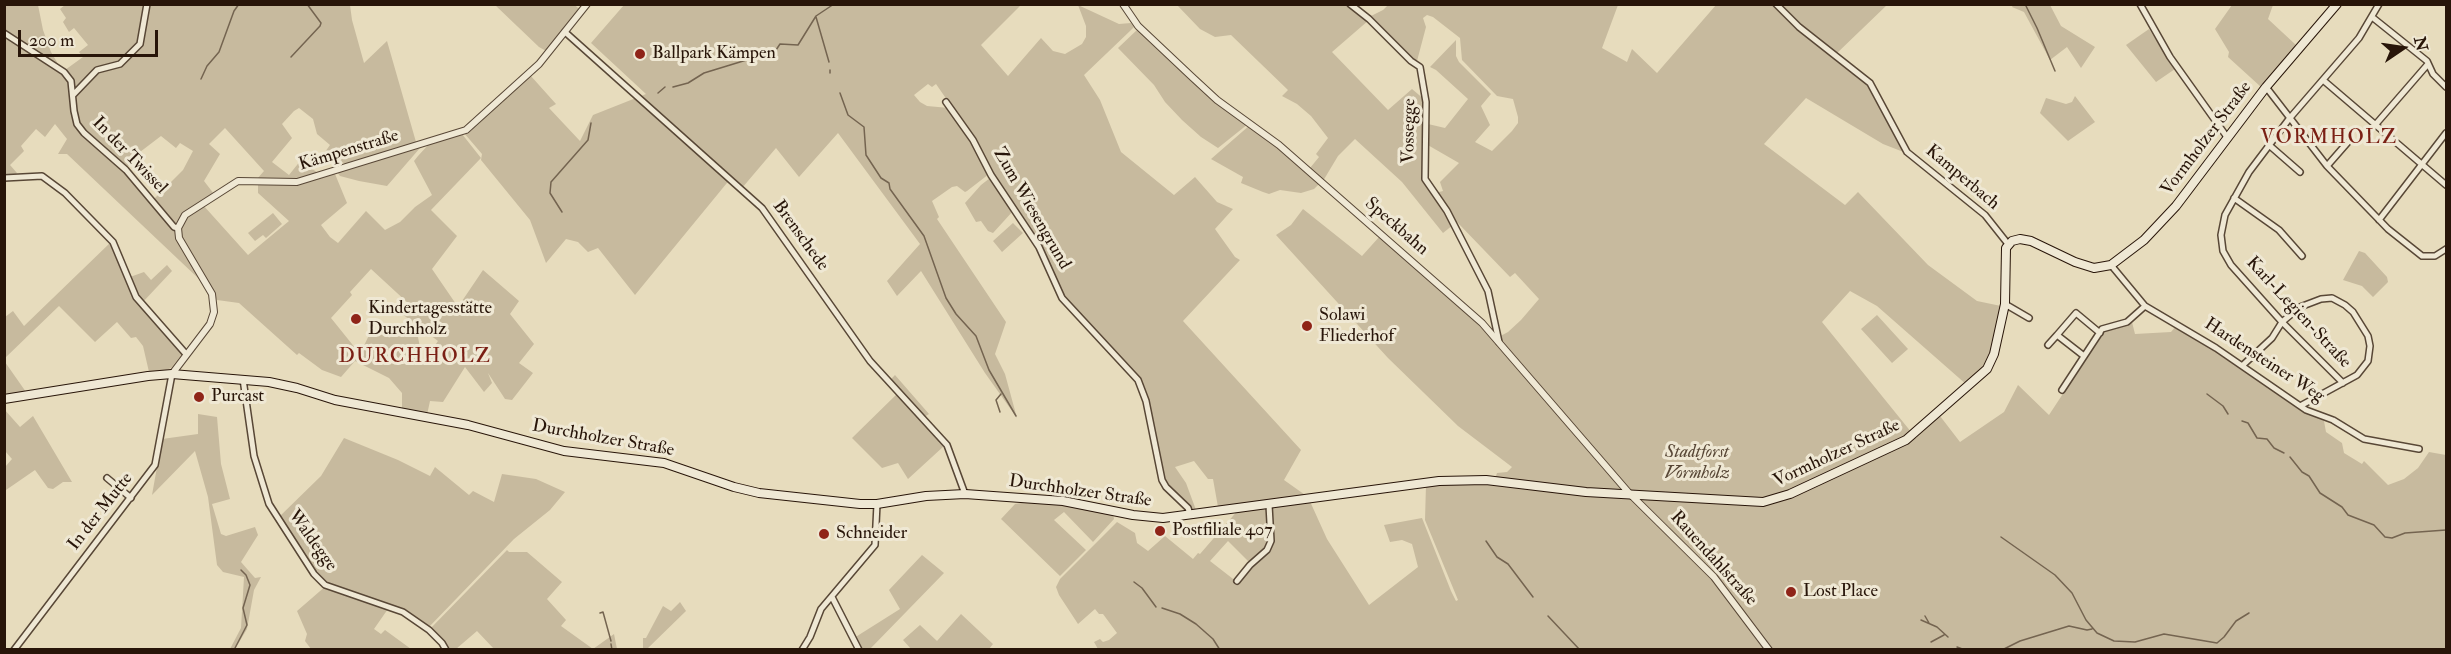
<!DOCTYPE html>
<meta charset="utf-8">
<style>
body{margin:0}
#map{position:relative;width:2451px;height:654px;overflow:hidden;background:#e7dcbd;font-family:"IM FELL Double Pica",serif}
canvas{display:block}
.frame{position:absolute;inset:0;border:6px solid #281509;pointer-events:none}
.north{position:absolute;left:2373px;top:18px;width:60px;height:60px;-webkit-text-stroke:4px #efe8d4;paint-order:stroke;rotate:77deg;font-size:16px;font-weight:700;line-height:24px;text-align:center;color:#281509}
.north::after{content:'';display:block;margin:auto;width:21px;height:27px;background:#281509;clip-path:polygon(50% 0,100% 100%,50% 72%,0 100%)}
.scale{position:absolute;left:18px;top:30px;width:140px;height:27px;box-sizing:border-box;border:3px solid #281509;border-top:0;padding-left:8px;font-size:18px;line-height:21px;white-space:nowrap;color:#281509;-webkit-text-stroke:4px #efe8d4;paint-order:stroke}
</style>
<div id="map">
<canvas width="2451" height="654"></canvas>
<div class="frame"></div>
<div class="north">N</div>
<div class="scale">200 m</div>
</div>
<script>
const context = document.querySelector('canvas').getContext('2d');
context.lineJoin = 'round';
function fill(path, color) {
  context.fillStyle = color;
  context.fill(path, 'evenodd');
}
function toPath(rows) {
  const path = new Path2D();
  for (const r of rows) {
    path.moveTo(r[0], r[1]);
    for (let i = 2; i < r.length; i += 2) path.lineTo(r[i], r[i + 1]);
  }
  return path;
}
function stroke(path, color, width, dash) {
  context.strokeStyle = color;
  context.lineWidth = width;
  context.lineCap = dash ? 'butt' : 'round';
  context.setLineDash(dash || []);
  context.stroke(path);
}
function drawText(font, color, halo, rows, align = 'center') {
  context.font = font + ' "IM FELL Double Pica",serif';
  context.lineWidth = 6;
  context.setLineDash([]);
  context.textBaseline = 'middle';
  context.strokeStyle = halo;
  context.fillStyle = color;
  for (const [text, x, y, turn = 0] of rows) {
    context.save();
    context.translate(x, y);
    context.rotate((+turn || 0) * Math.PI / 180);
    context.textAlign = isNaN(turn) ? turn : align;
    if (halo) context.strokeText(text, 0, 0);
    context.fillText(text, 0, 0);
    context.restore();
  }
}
const green = toPath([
 [4,5,38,5,43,30,51,52,61,69,5,32],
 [65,5,350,5,352,20,364,63,387,41,416,142,347,165,325,152,330,145,317,134,313,119,299,108,294,111,282,124,292,138,272,162,289,175,301,160,319,174,290,181,257,179,264,171,225,128,209,144,220,154,204,181,214,194,203,205,248,255,289,221,258,193,258,184,296,184,332,174,335,174,347,203,321,225,330,237,338,243,366,211,385,230,400,222,415,207,432,195,414,161,418,156,429,144,462,134,481,158,431,210,457,236,432,269,458,307,483,270,519,301,510,314,534,344,519,363,533,373,512,400,505,399,488,373,492,383,484,392,465,367,443,402,430,401,427,415,402,409,402,393,389,378,355,361,341,377,322,370,299,353,297,355,239,303,217,300,210,286,210,296,198,278,67,154,58,154,67,139,55,124,45,137,36,129,21,146,24,151,10,165,17,173,13,176,5,176,4,34,65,70,83,57,79,52,88,45,74,28,69,32,63,22,66,18,60,9],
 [161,136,176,148,180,143,193,151,183,170,151,202,125,170,140,152],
 [371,269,409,304,402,314,438,341,423,363,417,332,409,324,400,335,385,325,378,333,371,331,360,354,331,318,352,295,350,292],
 [495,5,575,5,580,10,548,52,539,47],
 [624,5,1021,5,981,45,1008,76,1041,38,1053,51,1065,54,1082,44,1086,37,1086,26,1078,5,1119,24,1131,23,1134,27,1130,31,1084,75,1100,100,1121,152,1174,195,1195,177,1217,202,1233,209,1215,229,1235,257,1240,260,1183,321,1301,450,1284,480,1308,497,1327,539,1369,605,1418,567,1412,544,1402,540,1390,542,1384,525,1422,518,1451,591,1456,601,1458,600,1425,520,1426,485,1494,482,1497,473,1507,472,1512,467,1458,426,1388,358,1276,235,1291,225,1303,209,1362,256,1380,236,1461,307,1493,340,1508,332,1521,320,1539,299,1515,273,1510,277,1457,222,1455,223,1435,193,1443,191,1440,182,1459,163,1426,144,1428,124,1445,128,1468,99,1436,70,1430,67,1456,40,1456,56,1459,62,1491,94,1481,106,1490,125,1475,142,1492,151,1512,131,1518,123,1518,117,1513,99,1497,96,1462,60,1460,38,1433,17,1427,15,1423,18,1426,27,1417,61,1413,61,1369,17,1383,10,1388,5,1618,5,1602,48,1627,62,1632,49,1657,73,1716,5,1887,5,1835,55,1870,84,1906,153,1883,144,1806,98,1764,144,1845,205,1858,192,1928,265,1977,301,2001,306,1990,360,1981,373,1967,385,1877,306,1850,291,1822,322,1916,438,1940,416,1960,442,2004,412,2018,385,2049,415,2104,331,2132,322,2135,334,2171,332,2176,326,2264,383,2297,408,2324,421,2326,432,2342,443,2344,453,2362,464,2364,461,2388,485,2404,479,2418,468,2429,452,2446,455,2446,649,1098,649,1094,642,1100,639,1103,642,1109,640,1117,633,1103,614,1099,614,1095,609,1078,624,1059,595,1056,587,1060,579,1117,522,1135,533,1137,543,1148,551,1165,536,1193,559,1198,553,1200,554,1239,509,1251,504,1218,507,1213,479,1208,479,1194,461,1175,467,1186,483,1196,510,1193,511,1165,483,1145,396,1127,365,1067,302,1038,242,992,174,974,139,936,84,932,87,928,84,914,95,920,102,927,106,949,108,979,151,989,174,967,191,965,192,957,186,952,187,932,201,939,217,937,219,1006,322,995,354,1005,374,1017,418,985,373,921,271,897,296,887,281,920,244,838,133,799,177,776,148,742,188,731,178,635,295,598,248,588,252,578,242,566,239,546,263,530,220,481,160,482,154,464,133,476,125,530,75,556,104,549,108,580,141,593,115,646,94,591,43],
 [1228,541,1251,564,1237,582,1210,561],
 [1177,5,1347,5,1369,20,1332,52,1388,110,1412,89,1425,100,1423,177,1453,225,1443,233,1402,182,1355,139,1338,156,1323,181,1310,168,1319,157,1316,154,1328,138,1311,116,1297,104,1282,96,1288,90,1231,35,1215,37,1200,29],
 [2013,5,2050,5,2061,26,2095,47,2081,68,2067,47,2050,60,2024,12,2012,7],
 [2232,5,2273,5,2268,19,2296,45,2261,87,2228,57,2229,52,2215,29],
 [1138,29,1248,124,1218,148,1201,137,1182,120,1165,102,1154,85,1118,48],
 [2149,29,2175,69,2156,82,2126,45],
 [2075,96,2095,122,2068,141,2040,113,2046,98,2066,104,2072,102],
 [1250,125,1320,183,1314,189,1301,193,1280,190,1269,194,1263,192,1241,183,1243,177,1211,159],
 [420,148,387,186,359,181,340,176,337,172],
 [990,178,1013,211,993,233,988,231,981,221,976,222,965,203,981,185],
 [273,213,282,224,266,238,263,235,255,241,248,233],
 [1013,223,1023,233,1002,252,993,241],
 [111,242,135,299,181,351,182,354,171,368,162,372,149,372,143,346,136,337,131,338,117,322,95,342,59,306,5,358,5,317,13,311,24,326],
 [2359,251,2365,253,2387,277,2388,282,2373,297,2362,286,2343,280],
 [167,265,172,271,142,303,130,277,144,272,151,280],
 [1877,315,1908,349,1892,363,1861,329],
 [5,362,26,392,5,397],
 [895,375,929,414,924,417,944,446,908,479,898,463,882,468,852,438,899,392,889,381],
 [4,409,20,427,33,416,72,482,63,482,53,489,48,488,35,470,6,490,5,489,5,467,12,459,5,451],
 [198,414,217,417,221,464,230,499,212,504,221,534,226,536,255,527,258,535,241,562,255,578,261,577,254,590,247,629,235,649,230,649,241,628,244,577,223,572,217,565,208,497,195,451,152,495,162,439,198,434],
 [344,438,398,460,430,476,435,467,469,495,473,491,494,502,502,474,536,479,565,492,550,510,514,539,429,627,407,611,390,606,374,629,381,634,385,630,411,649,311,649,305,641,307,634,297,611,327,585,320,578,279,517,321,476],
 [1021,500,1063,504,1113,514,1114,519,1093,542,1064,512,1054,520,1086,550,1060,576,1001,519,1015,504,1021,503],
 [507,550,509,552,527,552,562,582,547,599,566,620,561,626,593,649,614,634,617,649,494,649,477,631,456,649,447,649,429,630],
 [922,555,944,573,870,649,860,649,854,638,900,609,889,590],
 [680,602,686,611,647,649,643,649,643,638,646,638,663,606,671,611],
 [961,614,993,644,989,649,911,649,903,640,920,625,937,641]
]);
const stream = toPath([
 [2025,4,2037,28,2055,71],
 [816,17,829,62],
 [291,57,320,26,321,23,307,4],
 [830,70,830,73],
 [201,79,207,66,219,52,234,11,239,4],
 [673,87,688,83,704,73,753,58,760,53,776,50,780,44,798,45,816,16,834,4],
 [658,93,665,87],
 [840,93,848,115,864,127,866,155,881,178,889,183,890,189,924,236,946,298,956,314,976,336,989,370,1016,416],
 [562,212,550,193,551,182,588,140,591,123],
 [2207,394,2223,406,2228,414],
 [1000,412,996,400,1001,394],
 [2242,421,2248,423,2257,438,2267,439,2274,448,2284,453],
 [2290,457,2302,472,2309,476,2320,493,2342,507,2348,515,2374,525,2385,537,2392,538,2405,533,2446,530],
 [2001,537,2055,575,2072,593,2086,620,2097,633,2114,641,2135,642,2164,634,2217,643,2224,637,2236,621,2249,613],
 [1486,541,1497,557,1508,564,1533,597],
 [1134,582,1142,588,1156,607],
 [1162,608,1180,614,1196,624,1213,639,1220,650],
 [600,613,603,612,611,641],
 [1548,616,1580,650],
 [1925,616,1929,623],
 [1921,620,1937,627,1948,637],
 [1931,642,1944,635],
 [611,644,612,650],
 [1957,647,1965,650],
 [234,650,247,625,243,608,250,585,246,575,241,570],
 [2002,650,2020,641,2069,626,2087,630,2092,629]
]);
const minor = toPath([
 [1350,4,1369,19,1411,61,1420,67,1426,102,1425,179,1447,211,1488,291,1499,342],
 [1776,4,1799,27,1870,83,1907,152,1985,215,2008,244],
 [2140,4,2170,57,2227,137],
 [2372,17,2427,61,2433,74,2446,87],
 [565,32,762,208,870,361,947,445,965,494],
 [4,33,64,72,71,81,74,111,77,124,84,133,126,170,174,227,178,228],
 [2323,80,2446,185],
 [2266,87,2327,166,2388,229,2422,256,2435,256,2446,249],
 [73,95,97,70,120,64,140,44,147,4],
 [946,102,973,140,991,175,1039,247,1062,298,1138,380,1146,401,1162,480,1166,487,1188,508,1190,514],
 [2376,124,2428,64],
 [2269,145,2300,172],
 [2327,166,2348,142],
 [4,178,42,176,65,193,113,242,136,297,186,354],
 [2234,198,2279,230,2302,256],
 [2379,220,2446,133],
 [2111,265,2145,306,2216,348,2306,410,2333,420,2364,439,2419,449],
 [2005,304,2029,318],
 [2048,345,2057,335],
 [2084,356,2057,335,2076,313,2100,333],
 [2243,365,2272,338,2282,322,2300,307,2321,299,2332,298,2345,305,2353,312,2368,336,2370,346,2368,361,2357,375,2302,405],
 [243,379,254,456,269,504,314,574,325,585,403,612,429,630,442,643,446,650],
 [2343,383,2282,322,2231,265,2223,251,2221,235,2225,215,2249,172,2289,119,2359,38,2379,4],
 [2062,390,2102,329,2127,322,2145,306],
 [107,478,131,498],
 [1237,581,1250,565,1267,550,1271,541,1269,505],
 [832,597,859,650],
 [14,650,155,465,172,374],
 [802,650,810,637,821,609,875,545,877,504]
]);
const tertiary = toPath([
 [1123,4,1138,26,1191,76,1217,100,1279,145,1482,323,1629,493,1714,577,1769,650],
 [172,374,210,324,214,312,212,294,179,238,178,228,185,215,238,181,297,182,466,130,539,64,587,4]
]);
const secondary = toPath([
 [4,399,148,376,172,374,269,382,297,388,335,400,468,425,564,451,664,463,734,487,759,493,860,504,877,504,926,496,965,494,1063,501,1133,515,1163,518,1439,481,1486,480,1586,492,1763,502,1790,494,1906,440,1987,369,1994,354,2005,304,2006,248,2012,241,2020,239,2031,241,2075,262,2094,268,2111,265,2144,240,2176,206,2266,87,2337,4]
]);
const markers = [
 [640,54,6,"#8f2418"],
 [356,319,6,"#8f2418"],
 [1307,326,6,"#8f2418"],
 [199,397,6,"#8f2418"],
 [1160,531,6,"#8f2418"],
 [824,534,6,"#8f2418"],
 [1791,592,6,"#8f2418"]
];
const poiNames = [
 ["Ballpark Kämpen",652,54],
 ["Kindertagesstätte",368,309],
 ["Durchholz",368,330],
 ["Solawi",1319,316],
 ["Fliederhof",1319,337],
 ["Purcast",211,397],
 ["Postfiliale 407",1172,531],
 ["Schneider",836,534],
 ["Lost Place",1803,592]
];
const streetNames = [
 ["Vossegge",1410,131,-89],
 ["Vormholzer Straße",2207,139,-53],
 ["Kämpenstraße",349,151,-17],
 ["In der Twissel",129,156,46],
 ["Kamperbach",1962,178,40],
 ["Zum Wiesengrund",1031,209,60],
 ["Speckbahn",1396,227,41],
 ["Brenschede",800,236,54],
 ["Karl-Legien-Straße",2298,313,47],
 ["Hardensteiner Weg",2264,361,33],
 ["Durchholzer Straße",603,439,10],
 ["Vormholzer Straße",1837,454,-25],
 ["Durchholzer Straße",1080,492,8],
 ["In der Mutte",101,512,-52],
 ["Waldegge",312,541,54],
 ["Rauendahlstraße",1713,559,48]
];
const parkNames = [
 ["Stadtforst",1697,453],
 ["Vormholz",1697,474]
];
const neighbourhoodNames = [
 ["VORMHOLZ",2329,139],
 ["DURCHHOLZ",415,358]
];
fill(green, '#c7ba9e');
stroke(stream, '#746450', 1.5);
stroke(minor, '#584736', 8);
stroke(tertiary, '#584736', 8);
stroke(secondary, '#281509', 10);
stroke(minor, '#efe8d4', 5);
stroke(tertiary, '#efe8d4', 6);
stroke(secondary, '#efe8d4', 8);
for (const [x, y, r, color] of markers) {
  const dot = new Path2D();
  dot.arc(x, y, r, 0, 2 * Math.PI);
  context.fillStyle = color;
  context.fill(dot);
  stroke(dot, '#efe8d4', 2);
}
drawText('18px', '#281509', '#efe8d4', poiNames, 'left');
drawText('18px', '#281509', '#efe8d4', streetNames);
drawText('italic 18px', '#584736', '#efe8d4', parkNames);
context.letterSpacing = '1.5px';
drawText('20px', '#7a1f14', '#efe8d4', neighbourhoodNames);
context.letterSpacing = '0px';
</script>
